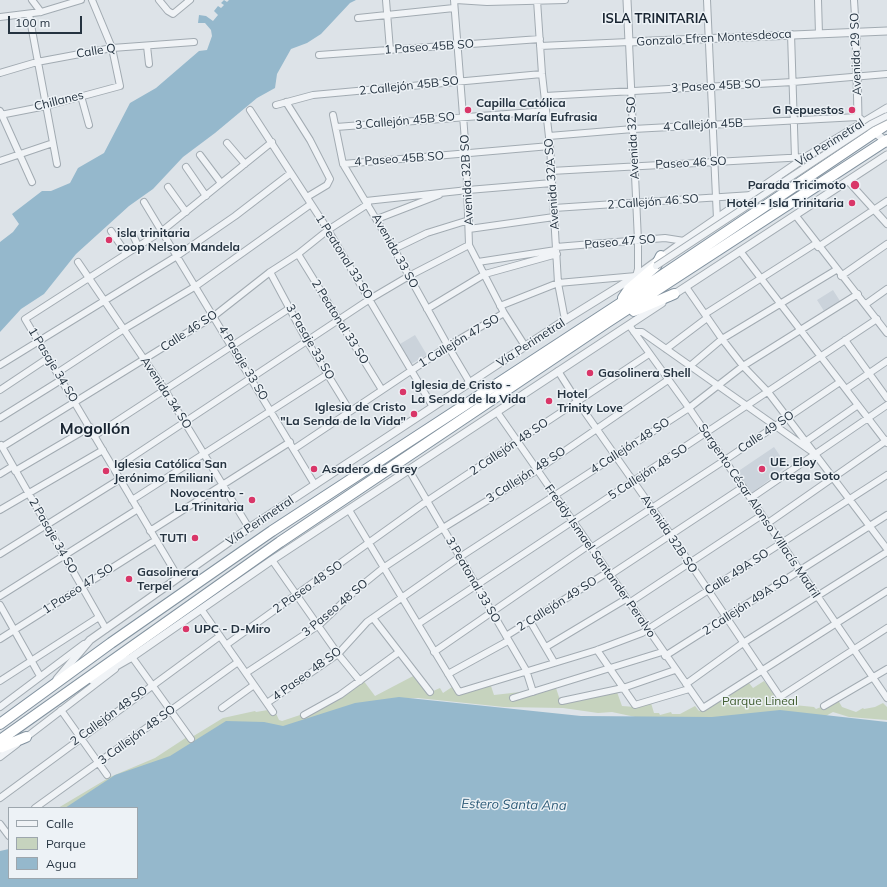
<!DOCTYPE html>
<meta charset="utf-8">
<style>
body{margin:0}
#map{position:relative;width:887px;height:887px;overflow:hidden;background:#dde3e8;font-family:Mulish,sans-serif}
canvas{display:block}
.legend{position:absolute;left:8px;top:807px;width:130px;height:72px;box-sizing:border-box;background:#edf2f6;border:1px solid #9da6ad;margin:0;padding:5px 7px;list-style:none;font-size:12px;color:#253340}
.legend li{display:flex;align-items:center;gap:8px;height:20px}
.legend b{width:20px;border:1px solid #9da6ad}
.scale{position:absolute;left:8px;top:16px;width:74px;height:18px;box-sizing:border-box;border:2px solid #253340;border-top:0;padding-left:5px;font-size:12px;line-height:14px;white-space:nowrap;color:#253340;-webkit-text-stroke:3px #edf2f6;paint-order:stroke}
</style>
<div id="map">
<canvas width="887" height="887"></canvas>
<ul class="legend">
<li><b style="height:5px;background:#f0f3f6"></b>Calle</li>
<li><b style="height:11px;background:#c6d3be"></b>Parque</li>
<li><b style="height:11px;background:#95b8cc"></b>Agua</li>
</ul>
<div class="scale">100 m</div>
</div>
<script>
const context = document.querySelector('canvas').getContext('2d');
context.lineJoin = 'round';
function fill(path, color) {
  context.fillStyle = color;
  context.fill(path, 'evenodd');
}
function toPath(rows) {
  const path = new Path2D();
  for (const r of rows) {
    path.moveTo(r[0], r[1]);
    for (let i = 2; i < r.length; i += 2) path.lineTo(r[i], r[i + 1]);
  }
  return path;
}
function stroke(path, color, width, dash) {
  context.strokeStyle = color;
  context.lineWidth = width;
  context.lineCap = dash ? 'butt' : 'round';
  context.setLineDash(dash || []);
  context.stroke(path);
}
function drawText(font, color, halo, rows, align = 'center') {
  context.font = font + ' Mulish,sans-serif';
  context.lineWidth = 3;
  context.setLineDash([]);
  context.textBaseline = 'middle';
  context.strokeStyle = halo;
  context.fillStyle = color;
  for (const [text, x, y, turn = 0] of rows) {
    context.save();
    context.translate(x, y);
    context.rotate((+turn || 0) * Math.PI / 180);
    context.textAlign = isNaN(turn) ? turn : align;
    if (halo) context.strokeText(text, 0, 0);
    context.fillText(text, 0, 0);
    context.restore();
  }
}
const built = toPath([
 [833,290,840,301,824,311,817,300],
 [415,335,427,355,411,364,400,344],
 [774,447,787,466,752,493,737,472]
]);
const green = toPath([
 [417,674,431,692,440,688,443,693,452,687,459,693,490,683,494,695,556,688,560,700,617,692,622,706,635,707,651,703,654,713,659,713,660,715,671,712,672,714,680,714,695,706,699,711,703,710,749,683,753,688,764,681,779,699,783,697,788,702,794,702,794,705,814,707,816,709,838,700,842,707,856,712,863,708,864,709,875,707,883,703,887,707,887,720,849,717,833,712,824,717,640,718,612,712,598,713,563,708,504,707,418,698,401,699,74,808,58,808,110,777,155,758,187,737,192,737,223,718,255,711,256,712,274,709,279,720,282,721,303,714,363,680,375,696]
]);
const water = toPath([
 [224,0,227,2,229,0,356,0,350,3,321,34,307,43,291,49,277,74,275,88,257,98,215,133,183,157,153,189,129,206,76,254,44,294,21,309,0,332,0,242,13,232,19,224,12,214,42,191,51,191,70,183,78,168,104,153,130,103,156,88,199,51,207,50,212,36,211,30,205,23,198,23,199,15,206,16,213,21,218,15,214,11,218,6,221,8,224,5,221,3],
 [399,697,581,716,712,717,780,710,887,722,887,887,0,887,0,851,9,849,9,878,137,878,137,808,65,808,115,775,170,756,226,721,264,722,283,726,355,703]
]);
const minor = toPath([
 [32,0,41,12],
 [159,0,168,11,173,14,190,0],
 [386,0,390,50],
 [454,0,466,154,469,245,504,313,525,346],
 [456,0,487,2,565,0],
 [537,0,542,74,550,146,558,283,565,320],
 [707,0,717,219],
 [818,0,819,34],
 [854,0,856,32],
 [29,14,57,164],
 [0,17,41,12,81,0],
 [358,18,454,8],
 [791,34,795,158],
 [147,46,149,64],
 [319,55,540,39],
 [0,73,37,62,112,48,194,42],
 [81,96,89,125],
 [545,96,793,82,887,74],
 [286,102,310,140,330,179,327,185,307,197],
 [276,105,313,95,542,74],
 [250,110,328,230,433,407],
 [0,111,32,182],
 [0,115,46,106,120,86,112,48,92,0],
 [333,115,343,164,394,249,448,346,470,383],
 [336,127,546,111],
 [549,136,633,129,858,117],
 [227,143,245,164],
 [200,155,221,183],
 [0,161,53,143],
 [343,164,550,146],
 [186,167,206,196],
 [551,171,806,157],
 [848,181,887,224],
 [168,187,186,212],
 [366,201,468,190,552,183],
 [144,202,315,485],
 [554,208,752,195],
 [796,216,887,333],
 [377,219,439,195],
 [469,229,554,217],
 [111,231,126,253],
 [133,235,138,246],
 [556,247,665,238,684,241],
 [818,247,887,201],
 [394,249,427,233,469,220],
 [740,251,887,443],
 [298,254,382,390],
 [78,262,165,390,249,528],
 [478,262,556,250],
 [270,272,307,341,350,411],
 [841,276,887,244],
 [686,287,722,339,743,366,768,392,887,549],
 [866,304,887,289],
 [500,306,558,283,636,276,638,269,638,241,629,42,540,46],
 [427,309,485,274,557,254],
 [705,314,815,244],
 [629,325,689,408,887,698],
 [634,332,642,332,811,451],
 [845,340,887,398],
 [666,349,707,318],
 [0,365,177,256,235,216,291,173],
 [690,366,722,339,836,270],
 [558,371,577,401,671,535,780,697,887,628],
 [57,373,124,329,196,286,311,204],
 [846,389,887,361],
 [0,390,48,358],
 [497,412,703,708,887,591],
 [0,418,61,380],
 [94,436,290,308],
 [805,442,858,405],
 [1,445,106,629],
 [2,447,214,316,270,272,298,254,328,230,368,204],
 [294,449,448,346,504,313],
 [114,469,370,299,409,276,469,245],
 [409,470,526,670,533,692],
 [15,471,90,427],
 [0,474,13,466],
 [751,498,887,405],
 [132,500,328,374],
 [0,510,103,450],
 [349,510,459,692,597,650,642,633,887,475],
 [768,523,887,440],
 [150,531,290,442],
 [591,548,725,460,840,382],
 [0,554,120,479],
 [272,560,338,654,360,681],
 [610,575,743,487],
 [178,577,25,319,162,231,272,142],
 [0,596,138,509],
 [629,603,762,515],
 [0,605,40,676],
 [201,609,273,712],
 [373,618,430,692],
 [530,621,554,662],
 [418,624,877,319],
 [506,636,608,572],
 [0,639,156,540],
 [226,645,427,501,649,354],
 [546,647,626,599],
 [597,650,635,705,689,689],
 [434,652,589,545],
 [665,656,887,515],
 [129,659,132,657,191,739],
 [246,673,319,625,356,590,383,568,443,528,537,470,668,380],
 [448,674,508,641],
 [0,681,99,617],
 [686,684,743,643,887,552],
 [513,698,662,652],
 [562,701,623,688,675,670],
 [267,703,338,654,367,622,460,557,689,408,743,366,858,294],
 [824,706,887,669],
 [0,707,84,644],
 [222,708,254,685],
 [61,710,107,775],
 [304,715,340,695,399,652],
 [24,739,115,669],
 [0,757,17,744],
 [0,798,220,636],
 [35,808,238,662],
 [0,824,9,836]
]);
const tertiary = toPath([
 [627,0,629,42,887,31],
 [856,32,858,117,887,143],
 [670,297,887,155],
 [57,679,90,640,249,528,565,320,636,276,684,241,806,157,887,108],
 [92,680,132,657,272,560,662,303]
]);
const trunk = toPath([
 [623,298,629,289,656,266,661,256],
 [634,311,674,294],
 [0,724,111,643,272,531,621,303,887,124],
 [0,740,280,542,606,323,887,140],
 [0,748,26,737]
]);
const minorBridge = toPath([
 [656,266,871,124,887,116]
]);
const markers = [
 [468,110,4,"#d93668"],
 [852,110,4,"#d93668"],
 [855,185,5,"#d93668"],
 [852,203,4,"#d93668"],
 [109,240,4,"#d93668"],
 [590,373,4,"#d93668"],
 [403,392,4,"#d93668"],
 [549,401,4,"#d93668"],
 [414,414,4,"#d93668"],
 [314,469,4,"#d93668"],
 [762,469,4,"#d93668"],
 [106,471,4,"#d93668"],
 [252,500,4,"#d93668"],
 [195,538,4,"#d93668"],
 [129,579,4,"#d93668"],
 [186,629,4,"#d93668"]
];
const streetNames = [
 ["Gonzalo Efren Montesdeoca",714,38,-3],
 ["1 Paseo 45B SO",429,47,-4],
 ["Calle Q",96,51,-9],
 ["Avenida 29 SO",856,54,-92],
 ["2 Callejón 45B SO",409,86,-6],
 ["3 Paseo 45B SO",716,86,-3],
 ["Chillanes",59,101,-14],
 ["3 Callejón 45B SO",405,121,-5],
 ["4 Callejón 45B",703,125,-3],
 ["Avenida 32 SO",633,138,-93],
 ["Vía Perimetral",830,143,-32],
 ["4 Paseo 45B SO",399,159,-4],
 ["Paseo 46 SO",691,163,-3],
 ["Avenida 32B SO",467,180,-93],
 ["Avenida 32A SO",552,184,-94],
 ["2 Callejón 46 SO",653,202,-4],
 ["Paseo 47 SO",620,242,-5],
 ["Avenida 33 SO",395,251,61],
 ["1 Peatonal 33 SO",344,257,58],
 ["2 Peatonal 33 SO",340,322,58],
 ["Calle 46 SO",189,331,-33],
 ["1 Callejón 47 SO",459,341,-31],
 ["3 Pasaje 33 SO",310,342,60],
 ["Vía Perimetral",531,343,-33],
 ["4 Pasaje 33 SO",243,363,59],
 ["1 Pasaje 34 SO",53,365,59],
 ["Avenida 34 SO",166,393,57],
 ["Calle 49 SO",766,432,-34],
 ["4 Callejón 48 SO",630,446,-33],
 ["2 Callejón 48 SO",509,447,-34],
 ["5 Callejón 48 SO",648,472,-33],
 ["3 Callejón 48 SO",526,475,-33],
 ["Sargento César Alonso Villacís Madril",759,511,56],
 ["Vía Perimetral",260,521,-34],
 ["Avenida 32B SO",669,534,56],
 ["2 Pasaje 34 SO",53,536,60],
 ["Freddy Ismael Santander Peralvo",600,561,55],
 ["Calle 49A SO",737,572,-33],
 ["3 Peatonal 33 SO",473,580,60],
 ["2 Paseo 48 SO",308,587,-35],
 ["1 Paseo 47 SO",78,589,-33],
 ["2 Callejón 49 SO",557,604,-32],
 ["2 Callejón 49A SO",746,605,-33],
 ["3 Paseo 48 SO",335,608,-40],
 ["4 Paseo 48 SO",307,674,-36],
 ["2 Callejón 48 SO",109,716,-36],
 ["3 Callejón 48 SO",137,735,-36]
];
const poiNames = [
 ["Capilla Católica",476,103],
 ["Santa María Eufrasia",476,117],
 ["G Repuestos",844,110,"right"],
 ["Parada Tricimoto",846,185,"right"],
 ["Hotel - Isla Trinitaria",844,203,"right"],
 ["isla trinitaria",117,233],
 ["coop Nelson Mandela",117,247],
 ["Gasolinera Shell",598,373],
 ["Iglesia de Cristo -",411,385],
 ["La Senda de la Vida",411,399],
 ["Hotel",557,394],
 ["Trinity Love",557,408],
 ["Iglesia de Cristo",406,407,"right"],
 ["\"La Senda de la Vida\"",406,421,"right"],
 ["UE. Eloy",770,462],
 ["Ortega Soto",770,476],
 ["Iglesia Católica San",114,464],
 ["Jerónimo Emiliani",114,478],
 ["Asadero de Grey",322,469],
 ["Novocentro -",244,493,"right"],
 ["La Trinitaria",244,507,"right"],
 ["TUTI",187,538,"right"],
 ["Gasolinera",137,572],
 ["Terpel",137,586],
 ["UPC - D-Miro",194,629]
];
const parkNames = [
 ["Parque Lineal",760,701]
];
const neighbourhoodNames = [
 ["ISLA TRINITARIA",655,19]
];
const waterNames = [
 ["Estero Santa Ana",514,805,1]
];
const districtNames = [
 ["Mogollón",95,429]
];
fill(built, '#cbd3db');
fill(green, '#c6d3be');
fill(water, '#95b8cc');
stroke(minor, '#a2abb2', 8);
stroke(tertiary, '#a2abb2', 9);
stroke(trunk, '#8393a0', 12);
stroke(minor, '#f0f3f6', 6);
stroke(tertiary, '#f0f3f6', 7);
stroke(trunk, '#fff', 10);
stroke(minorBridge, '#a2abb2', 8, []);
stroke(minorBridge, '#f0f3f6', 6);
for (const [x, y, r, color] of markers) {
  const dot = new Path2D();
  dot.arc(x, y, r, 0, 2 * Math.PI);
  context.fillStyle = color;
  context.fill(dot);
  stroke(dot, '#edf2f6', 1.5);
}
drawText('12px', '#253340', '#edf2f6', streetNames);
drawText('bold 12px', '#253340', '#edf2f6', poiNames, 'left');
drawText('12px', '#405d31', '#edf2f6', parkNames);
drawText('bold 13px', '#182431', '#edf2f6', neighbourhoodNames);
drawText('italic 13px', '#2c5a77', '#edf2f6', waterNames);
drawText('bold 16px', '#182431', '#edf2f6', districtNames);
</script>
